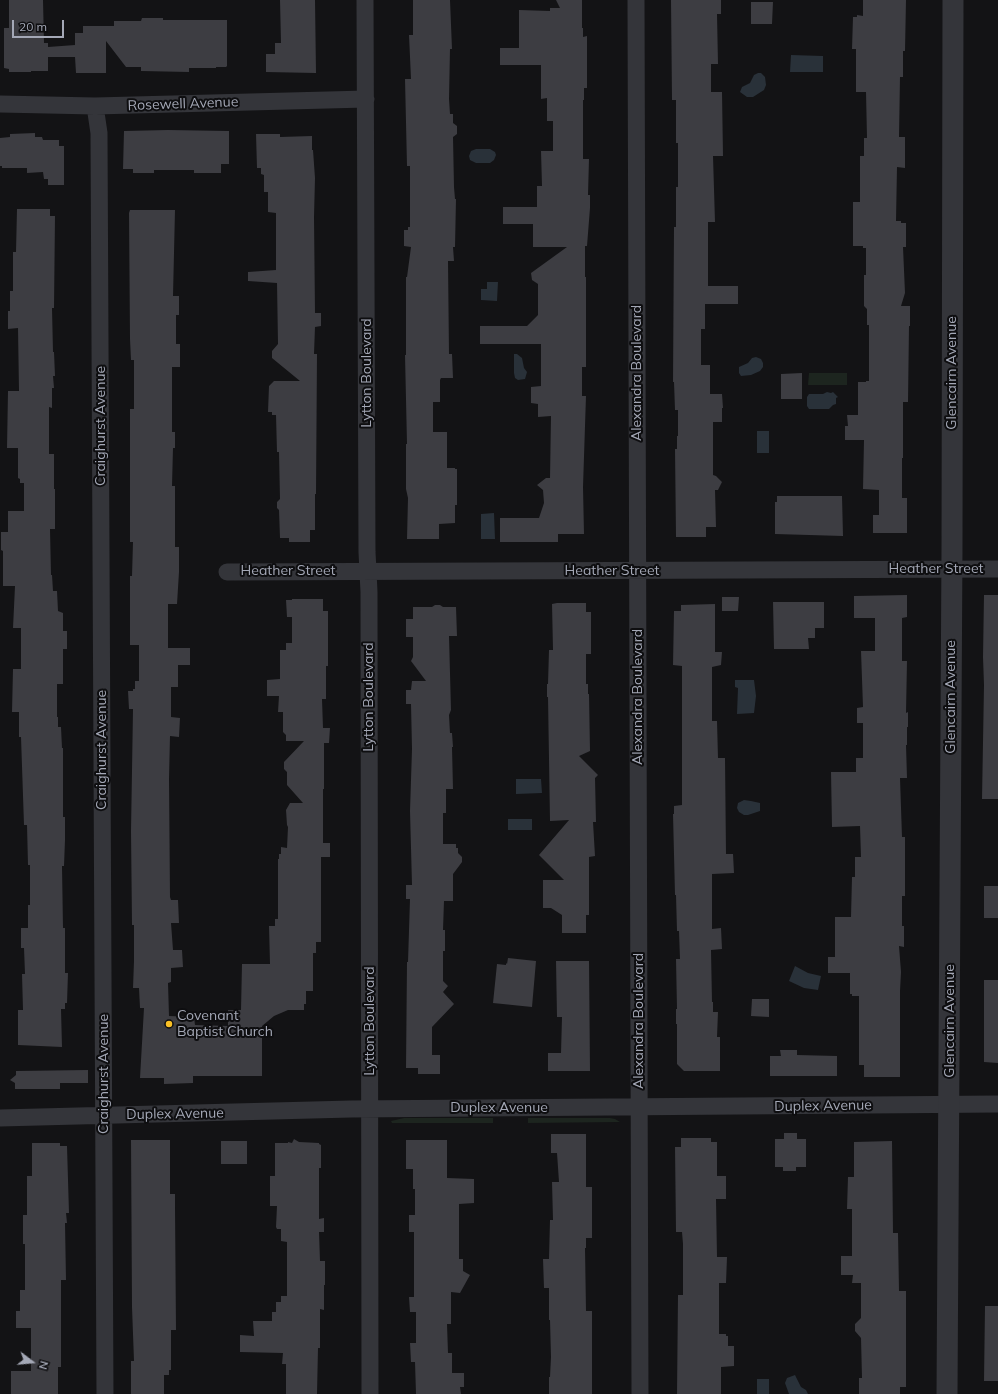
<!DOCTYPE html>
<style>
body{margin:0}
#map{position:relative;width:998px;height:1394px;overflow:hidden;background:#131315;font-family:Mulish,sans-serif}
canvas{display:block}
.north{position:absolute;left:12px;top:1342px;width:40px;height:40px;-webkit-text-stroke:3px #0e0e10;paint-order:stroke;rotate:106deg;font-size:11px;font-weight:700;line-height:16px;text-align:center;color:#a4a8b6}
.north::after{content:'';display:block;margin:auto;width:14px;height:18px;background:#a4a8b6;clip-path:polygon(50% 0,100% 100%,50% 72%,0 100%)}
.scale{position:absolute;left:12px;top:20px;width:52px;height:18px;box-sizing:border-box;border:2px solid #a4a8b6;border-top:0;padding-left:5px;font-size:12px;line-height:14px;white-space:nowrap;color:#a4a8b6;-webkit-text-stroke:3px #0e0e10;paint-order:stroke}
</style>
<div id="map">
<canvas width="998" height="1394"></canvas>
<div class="north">N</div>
<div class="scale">20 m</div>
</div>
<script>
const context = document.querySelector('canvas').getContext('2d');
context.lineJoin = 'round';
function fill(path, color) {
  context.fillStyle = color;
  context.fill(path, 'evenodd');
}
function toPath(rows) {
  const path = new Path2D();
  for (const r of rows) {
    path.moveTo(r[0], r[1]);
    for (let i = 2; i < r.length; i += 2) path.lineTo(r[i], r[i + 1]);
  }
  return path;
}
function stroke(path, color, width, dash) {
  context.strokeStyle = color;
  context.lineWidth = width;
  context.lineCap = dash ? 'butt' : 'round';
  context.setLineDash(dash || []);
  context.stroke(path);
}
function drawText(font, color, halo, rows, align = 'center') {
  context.font = font + ' Mulish,sans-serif';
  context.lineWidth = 4;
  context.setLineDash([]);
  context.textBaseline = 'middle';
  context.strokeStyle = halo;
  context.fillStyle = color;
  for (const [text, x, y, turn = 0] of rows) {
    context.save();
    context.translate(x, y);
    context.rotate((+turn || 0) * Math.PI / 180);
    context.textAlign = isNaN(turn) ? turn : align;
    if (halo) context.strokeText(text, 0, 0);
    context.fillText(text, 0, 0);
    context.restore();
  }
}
const green = toPath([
 [809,373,847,373,847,385,808,385],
 [404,1118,493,1118,493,1123,392,1123,391,1121],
 [528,1118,610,1118,615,1119,620,1122,528,1123]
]);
const water = toPath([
 [791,55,823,56,823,72,790,72],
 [758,73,761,73,765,77,766,85,764,90,753,97,747,97,740,92,742,87,750,83,754,75],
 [476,149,490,149,495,152,496,155,494,160,490,163,476,163,470,160,469,156,471,151],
 [487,282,498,282,497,301,481,300,481,289,487,289],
 [514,354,517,354,522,358,524,368,527,372,525,379,518,380,515,378,514,373],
 [756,357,761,359,763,363,763,367,760,371,751,375,741,376,739,373,739,367,748,363,752,358],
 [827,392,831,393,833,392,838,397,836,398,836,404,833,405,829,409,809,409,807,406,807,397,809,394,823,394],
 [757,431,769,431,769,453,757,453],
 [494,513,495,539,481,539,481,514],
 [735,680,754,680,756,696,754,713,737,714,738,688,735,687],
 [516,779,541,779,542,793,516,794],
 [744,800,751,801,760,803,760,811,748,815,744,815,739,812,737,808,738,803],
 [508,819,532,819,532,830,508,830],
 [795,966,808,973,821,976,818,990,804,988,789,981],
 [795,1375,801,1387,806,1390,808,1394,789,1394,785,1383,787,1378],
 [757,1379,769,1379,769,1394,757,1394]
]);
const building = toPath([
 [9,0,43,0,44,43,48,43,48,47,75,45,75,33,83,33,83,26,114,26,114,21,141,21,142,18,163,18,163,20,227,20,227,66,226,67,216,67,216,68,189,68,189,72,141,71,141,67,126,67,106,41,106,73,76,73,75,57,48,57,48,71,31,71,31,72,9,72,9,69,4,68,4,28,9,28],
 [280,0,315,0,316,73,266,72,266,54,275,54,275,43,281,43],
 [413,0,450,0,452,49,450,49,449,99,450,114,453,114,453,123,457,126,457,134,453,137,454,187,455,199,456,199,455,247,453,247,454,261,448,261,449,354,452,354,453,378,441,378,440,380,440,402,433,402,433,432,447,432,447,468,455,468,455,469,457,469,457,505,455,505,455,523,439,524,439,539,407,539,408,498,406,489,406,444,407,444,405,355,406,355,406,277,407,277,411,247,404,246,404,230,408,230,408,227,410,227,410,166,407,166,405,79,411,79,409,35,413,35],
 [556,0,582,0,582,28,583,28,583,37,587,36,587,88,584,88,584,100,583,100,583,159,589,159,588,195,590,195,590,208,587,246,585,246,585,277,586,277,586,367,582,367,582,396,586,396,583,487,584,534,558,534,558,542,500,542,500,518,539,518,544,503,543,490,537,485,546,478,550,478,551,416,538,417,538,404,531,403,531,387,541,386,541,344,480,344,480,326,527,326,538,315,538,284,532,280,531,273,567,247,533,247,533,224,503,224,503,207,537,207,537,186,542,186,541,151,553,151,553,121,547,121,547,98,541,99,541,65,500,65,500,48,519,48,519,10,550,11,550,8,560,8],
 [671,0,721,0,721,14,717,14,718,64,711,64,711,92,722,92,723,156,713,156,715,222,708,222,708,286,738,286,738,304,705,304,705,329,701,329,701,365,710,365,710,394,722,394,723,408,722,408,722,422,713,422,713,475,716,476,722,482,718,490,715,490,716,527,706,527,706,537,676,537,675,449,677,449,677,436,678,436,678,410,675,410,674,382,673,382,674,227,676,227,676,187,678,187,678,143,676,143,676,100,672,100],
 [863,0,906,0,905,51,903,51,903,77,900,77,899,137,905,137,905,168,897,167,896,221,901,221,901,223,906,223,906,247,903,247,905,293,901,306,910,306,910,326,909,326,908,402,903,402,903,458,902,458,902,498,907,498,907,533,873,533,873,515,879,515,879,490,863,489,864,440,845,440,845,426,848,426,847,415,858,415,858,382,866,382,866,381,869,381,869,325,867,325,867,309,864,306,864,275,866,275,866,248,863,248,863,246,853,246,853,202,860,202,860,156,864,156,864,138,867,138,866,92,856,92,856,49,852,49,853,17,857,17,857,15,863,16],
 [751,2,773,2,772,24,751,24],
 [168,130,229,131,229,164,221,164,221,173,194,173,194,170,154,170,154,173,133,173,133,169,123,169,124,131],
 [35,133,35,137,42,137,43,140,59,140,59,146,64,146,64,185,48,185,48,179,44,179,43,172,27,173,27,168,2,168,2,166,0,166,0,138,10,137,10,134],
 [256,134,280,134,280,137,312,136,312,150,313,150,315,178,314,217,315,313,321,313,321,326,315,327,314,354,317,354,316,494,315,494,315,530,310,530,310,542,289,542,289,538,280,538,279,510,277,508,277,502,280,499,279,452,277,452,276,415,272,415,272,412,268,412,269,386,274,381,300,381,272,358,272,351,278,344,277,283,248,281,248,272,276,270,276,213,268,212,268,192,264,192,264,175,261,174,261,168,257,168],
 [17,209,50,209,50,216,55,216,54,308,52,308,53,352,54,352,55,376,53,376,54,388,52,388,52,408,49,407,49,454,54,454,54,489,55,489,55,529,50,529,51,575,52,575,53,591,57,591,58,611,63,613,63,631,67,631,67,649,63,649,63,684,57,684,57,717,58,717,58,727,61,727,62,748,63,748,63,817,65,817,65,840,64,866,62,866,63,928,65,928,65,973,68,973,67,1003,65,1003,65,1009,61,1009,62,1047,18,1045,18,1010,23,1010,22,974,25,974,24,948,21,948,21,928,28,928,28,905,30,905,30,865,28,865,27,825,24,825,21,737,19,737,19,712,12,712,13,669,21,669,21,628,13,628,15,586,3,586,3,551,1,550,1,532,8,532,8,511,24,511,24,483,20,483,20,479,18,478,18,448,7,448,8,391,19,391,18,328,8,329,8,311,10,311,10,291,13,291,13,252,16,252],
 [130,210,175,210,173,296,179,296,179,315,176,315,176,344,180,344,180,367,172,367,172,432,175,432,175,448,173,448,172,486,175,486,175,547,179,547,179,572,177,604,168,604,168,648,190,648,190,665,178,665,178,687,171,687,171,717,180,718,179,737,170,736,169,779,170,897,171,900,178,900,179,923,171,923,173,950,182,950,183,967,171,968,171,982,168,983,169,1016,194,1017,195,1025,228,1026,228,1010,241,1010,242,964,270,964,269,926,275,926,275,919,278,919,278,859,279,859,279,854,281,854,281,847,287,848,288,827,287,825,286,810,290,803,303,803,287,785,287,772,284,769,284,762,304,741,286,741,286,735,283,732,283,712,278,712,279,696,267,696,267,680,280,679,280,650,286,650,286,643,292,643,292,617,287,617,286,600,292,600,292,599,323,599,323,611,328,611,328,666,326,666,326,699,322,699,323,728,330,728,329,743,324,743,324,789,323,789,323,843,330,843,330,857,321,857,321,942,316,942,316,953,313,953,313,991,306,991,306,1004,304,1004,304,1010,288,1010,274,1016,262,1026,262,1076,193,1076,193,1083,164,1084,164,1078,140,1078,144,1008,140,1008,139,988,133,988,134,961,134,925,132,925,131,831,133,709,129,709,128,691,133,691,133,689,135,689,135,681,139,681,139,645,130,645,130,576,132,576,133,542,130,542,130,409,134,409,134,360,131,360,130,339,129,213],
 [802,373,802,399,781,399,781,374],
 [777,496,842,496,843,536,775,534,775,502,777,502],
 [907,595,907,617,902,618,902,661,907,661,906,713,908,712,908,727,907,727,907,745,906,745,907,778,900,778,902,837,905,837,905,896,902,896,902,926,904,926,904,947,899,946,901,972,900,991,900,1077,864,1077,864,1065,859,1065,859,996,852,996,852,994,850,994,850,973,828,973,828,957,835,957,835,917,851,917,852,877,855,877,855,857,861,857,860,826,832,827,831,772,856,772,856,758,863,758,863,723,857,723,857,708,863,707,861,651,875,651,875,618,854,618,854,596],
 [984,595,998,595,998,799,982,799,984,685,983,657],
 [722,597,739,597,738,611,722,611],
 [773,602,824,602,824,628,815,628,815,638,808,638,809,649,774,649],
 [557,603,586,603,586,612,591,612,591,654,586,654,586,684,588,684,588,694,589,694,590,751,579,756,598,775,595,778,596,822,593,822,595,856,589,857,589,915,586,915,586,933,562,933,562,915,551,908,543,908,543,880,564,880,539,855,569,820,550,821,548,697,547,697,547,684,548,684,549,650,553,650,552,604],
 [715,604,715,652,722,652,721,665,712,667,712,721,717,721,718,758,725,758,726,854,733,854,734,873,712,874,712,929,721,928,722,949,711,950,712,1002,713,1002,713,1012,718,1012,717,1037,720,1037,720,1071,684,1071,677,1064,677,1024,676,1024,676,1009,677,1009,676,959,680,959,679,931,677,931,676,895,675,895,673,814,674,814,674,806,682,805,682,666,673,665,674,611,681,611,681,605],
 [435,605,440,605,443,607,456,607,457,636,449,636,451,710,449,715,450,733,452,733,453,747,452,747,453,789,446,789,446,813,443,813,443,844,456,844,456,848,458,848,458,853,462,857,462,862,453,874,453,901,444,901,443,930,445,930,445,951,443,951,443,981,448,986,443,992,454,1004,432,1027,432,1055,440,1055,440,1074,418,1074,418,1068,406,1068,407,962,408,962,410,899,406,899,406,885,412,885,410,811,412,749,411,704,406,704,406,690,411,690,412,681,426,681,411,661,413,657,413,637,406,637,406,619,413,619,413,607,432,607],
 [984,886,998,886,998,918,984,918],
 [508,958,536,961,532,1007,493,1003,497,964,506,965,506,963,507,964],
 [556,961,589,961,590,1071,548,1071,548,1053,561,1053,562,1017,557,1017],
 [984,980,998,980,998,1063,984,1062],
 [752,999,769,999,769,1017,751,1016],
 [780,1050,797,1050,797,1055,837,1056,837,1076,770,1076,770,1056,781,1056],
 [88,1070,88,1083,60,1083,60,1089,15,1089,15,1083,10,1080,16,1075,16,1071],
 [784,1133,797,1133,797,1139,806,1139,806,1167,796,1167,796,1171,783,1171,783,1167,775,1167,775,1139,784,1139],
 [551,1134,586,1134,586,1187,592,1187,592,1238,586,1238,586,1248,585,1248,586,1311,592,1311,592,1394,549,1394,549,1377,550,1377,551,1357,550,1320,549,1320,549,1288,544,1288,543,1259,549,1259,550,1220,553,1220,552,1182,559,1182,557,1153,551,1153],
 [681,1138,711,1138,711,1142,717,1142,717,1176,726,1176,726,1199,716,1199,717,1257,727,1257,726,1283,719,1283,719,1334,726,1334,726,1336,728,1336,728,1346,734,1346,734,1366,721,1367,721,1394,677,1394,678,1295,683,1295,683,1244,682,1232,676,1232,675,1147,681,1147],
 [294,1139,299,1142,319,1143,319,1144,321,1145,321,1168,319,1168,319,1219,324,1218,324,1232,319,1232,320,1261,325,1261,325,1285,324,1285,324,1310,320,1309,320,1348,318,1348,317,1394,286,1394,286,1364,282,1364,283,1353,240,1352,240,1335,254,1336,253,1321,272,1321,272,1312,276,1312,276,1302,281,1302,281,1296,287,1296,287,1242,281,1241,281,1229,277,1229,276,1227,277,1206,270,1206,270,1176,275,1176,275,1143,288,1143,288,1142,292,1143],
 [131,1140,170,1140,170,1194,175,1194,175,1207,176,1330,171,1330,171,1370,169,1370,169,1375,164,1375,164,1394,131,1394,131,1361,134,1361,132,1307],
 [406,1140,447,1140,447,1178,474,1179,474,1203,459,1204,459,1259,463,1259,463,1271,470,1275,460,1293,451,1292,451,1324,447,1324,448,1353,452,1353,452,1373,464,1373,464,1387,460,1387,461,1394,416,1394,415,1362,411,1362,410,1343,416,1343,416,1312,410,1312,409,1297,414,1297,414,1232,409,1232,409,1215,415,1215,415,1189,413,1189,413,1169,406,1169],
 [221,1141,247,1141,247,1164,221,1164],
 [892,1141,893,1233,898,1233,899,1291,906,1291,906,1387,900,1387,900,1394,859,1394,859,1378,862,1378,861,1338,855,1331,855,1324,861,1318,861,1283,852,1283,853,1275,841,1275,841,1256,852,1256,852,1209,847,1209,848,1177,854,1177,854,1142],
 [32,1143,60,1143,60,1146,67,1146,69,1213,66,1213,67,1223,65,1223,66,1280,61,1280,61,1367,58,1367,58,1394,11,1394,11,1371,31,1371,31,1328,16,1328,16,1311,20,1311,20,1290,25,1290,25,1244,23,1244,23,1215,27,1215,27,1176,32,1176],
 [985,1306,998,1306,998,1381,984,1381]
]);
const minor = toPath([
 [365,0,367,552,369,592,370,1394],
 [636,0,640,1394],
 [0,104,95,106,366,99],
 [95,106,99,133,105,1394],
 [227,572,998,569],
 [0,1118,351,1109,998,1104]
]);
const tertiary = toPath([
 [947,1394,952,549,953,0]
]);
const markers = [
 [169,1024,4,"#fbc125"]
];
const streetNames = [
 ["Rosewell Avenue",183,104,-2],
 ["Lytton Boulevard",367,373,-90],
 ["Alexandra Boulevard",637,373,-90],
 ["Glencairn Avenue",952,373,-90],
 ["Craighurst Avenue",101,426,-90],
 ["Heather Street",936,569],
 ["Heather Street",288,571],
 ["Heather Street",612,571],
 ["Lytton Boulevard",369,697,-90],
 ["Alexandra Boulevard",638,697,-90],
 ["Glencairn Avenue",951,697,-90],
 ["Craighurst Avenue",102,750,-90],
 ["Lytton Boulevard",370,1021,-90],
 ["Alexandra Boulevard",639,1021,-90],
 ["Glencairn Avenue",950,1021,-90],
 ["Craighurst Avenue",104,1074,-90],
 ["Duplex Avenue",823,1106,-1],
 ["Duplex Avenue",499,1108],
 ["Duplex Avenue",175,1114,-1]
];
const poiNames = [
 ["Covenant",177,1016],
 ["Baptist Church",177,1032]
];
fill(green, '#1d251f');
fill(water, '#293139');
fill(building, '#3d3d42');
stroke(minor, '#34353a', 17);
stroke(tertiary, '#34353a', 21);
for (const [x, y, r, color] of markers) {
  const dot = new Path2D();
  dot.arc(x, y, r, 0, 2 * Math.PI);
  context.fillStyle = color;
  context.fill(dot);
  stroke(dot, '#0e0e10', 1.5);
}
drawText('14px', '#a4a8b6', '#0e0e10', streetNames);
drawText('14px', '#a4a8b6', '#0e0e10', poiNames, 'left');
</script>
